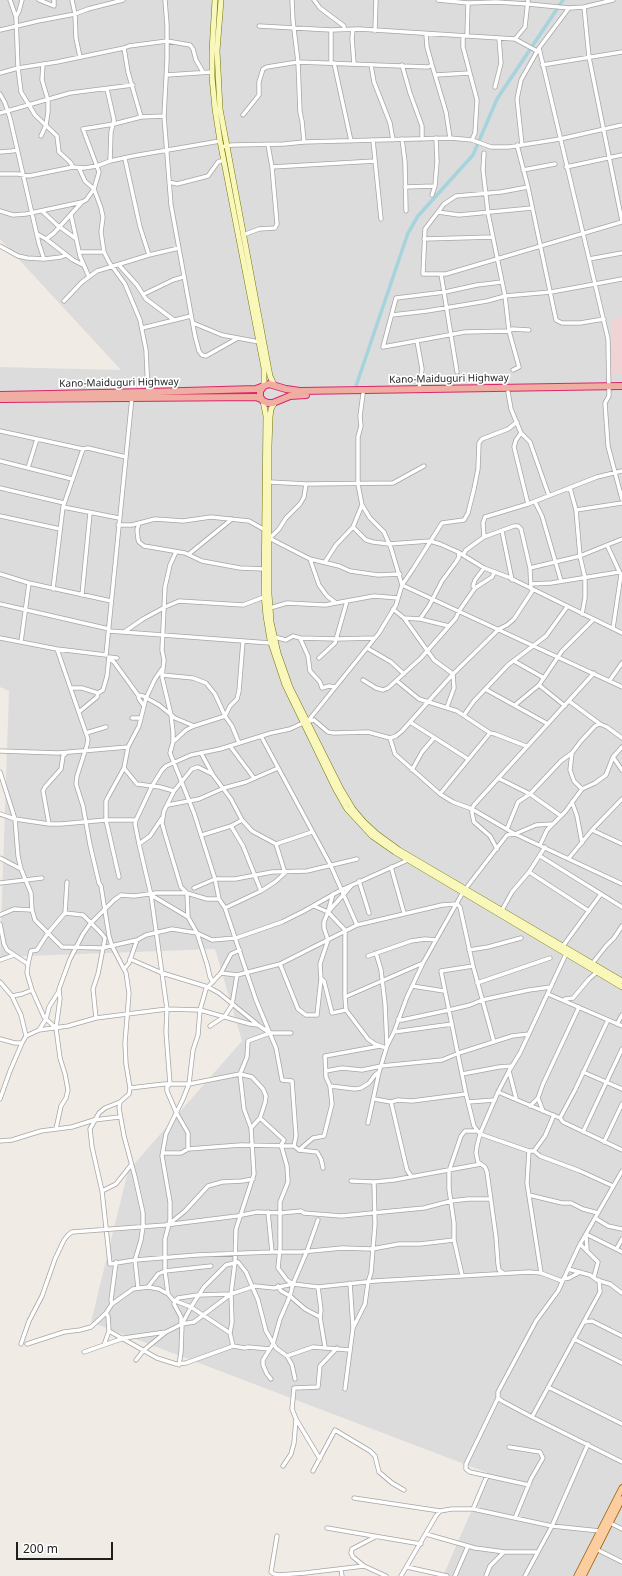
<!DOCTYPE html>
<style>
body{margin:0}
#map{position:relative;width:622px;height:1576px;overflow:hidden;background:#f0ebe5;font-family:"Noto Sans",sans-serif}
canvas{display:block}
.scale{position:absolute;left:16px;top:1542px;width:97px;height:18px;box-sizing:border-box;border:2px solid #1f1f1f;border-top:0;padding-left:5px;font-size:12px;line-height:14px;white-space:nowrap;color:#1f1f1f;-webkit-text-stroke:3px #fff;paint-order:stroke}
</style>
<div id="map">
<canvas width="622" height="1576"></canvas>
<div class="scale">200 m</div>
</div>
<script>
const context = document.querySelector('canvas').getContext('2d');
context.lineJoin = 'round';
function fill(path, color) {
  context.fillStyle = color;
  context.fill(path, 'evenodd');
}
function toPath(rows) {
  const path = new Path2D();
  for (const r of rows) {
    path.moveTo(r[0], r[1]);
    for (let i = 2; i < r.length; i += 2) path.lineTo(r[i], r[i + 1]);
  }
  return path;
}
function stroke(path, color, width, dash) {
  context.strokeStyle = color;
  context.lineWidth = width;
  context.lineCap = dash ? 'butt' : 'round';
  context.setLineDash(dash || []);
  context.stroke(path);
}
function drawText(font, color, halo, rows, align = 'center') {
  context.font = font + ' "Noto Sans",sans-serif';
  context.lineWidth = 3.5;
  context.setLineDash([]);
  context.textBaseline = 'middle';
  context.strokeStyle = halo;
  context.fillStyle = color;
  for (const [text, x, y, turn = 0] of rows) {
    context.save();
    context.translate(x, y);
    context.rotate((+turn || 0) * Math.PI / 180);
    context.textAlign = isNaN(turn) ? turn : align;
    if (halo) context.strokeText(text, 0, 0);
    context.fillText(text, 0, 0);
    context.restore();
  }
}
const residential = toPath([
 [0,0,622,0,622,1576,443,1576,488,1473,91,1322,128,1171,242,1041,215,949,0,957,9,691,0,687,0,367,121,370,0,239]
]);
const commercial = toPath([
 [622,317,622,374,612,375,611,320]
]);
const canal = toPath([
 [356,386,408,233,418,216,473,155,497,99,563,0]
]);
const minor = toPath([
 [10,0,16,17,18,68,21,92,35,115,57,136,59,152,70,162,73,167],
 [39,0,54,6,54,0],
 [72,0,75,14,76,38,80,57],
 [165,0,167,25,167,60,164,116,171,205,195,336,199,351,202,355,206,356,238,338],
 [292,0,293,21,298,62,300,112,302,121,304,142],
 [314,0,320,8,344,26,344,29],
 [438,0,468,3,496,2,528,4,569,8,584,7,613,0],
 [584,7,589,57,622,221],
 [16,17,19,11,22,0],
 [259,26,331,30,359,29,515,39,537,51],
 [0,30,38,21,75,14,88,9,123,0],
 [353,30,352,38,354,64],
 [375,31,376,0],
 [426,34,427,47,432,65,446,112,450,138],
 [463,36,463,47,477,100,475,133,472,140],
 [467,36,468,3],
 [515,39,525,27,528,0],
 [124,48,128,72,141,117],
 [331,63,331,30],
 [334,63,351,141],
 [371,65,374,82,390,123,393,140],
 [402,65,410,93,422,126,422,139],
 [542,65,622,52],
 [0,73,18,68,57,62,124,48,129,46,167,41,190,45,193,49,196,60,203,72],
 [167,75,212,72],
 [436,75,469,73],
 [495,87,501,63,499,38],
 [107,89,114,120,111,132,110,161],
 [0,94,5,103,10,118,39,244,44,259],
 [0,113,70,93,133,85],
 [243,115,259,95,259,82,263,69,267,67,298,62,428,67,432,65],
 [41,136,46,125,48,112,48,100,42,80,43,64],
 [402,139,405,162,406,211],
 [373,140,381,219],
 [517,145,528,187,556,320,562,323,580,323,604,319],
 [522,145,517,99,521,80,539,48,569,8],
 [221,147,232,145,284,144,304,142,450,138,472,140,491,147,509,147,560,139,622,125],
 [0,152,12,151,17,150],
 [484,153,483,170,488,213,505,296,509,331,519,367,513,370],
 [125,159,140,227,149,255],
 [272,167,375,161],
 [566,167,622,155],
 [79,168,85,181,94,189,101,208,103,217,101,232,104,252,109,262,125,284,140,320,146,350,148,392],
 [523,170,555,164],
 [0,174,18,174,29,176,73,167,84,168,97,166,110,161,133,156,220,141],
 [169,182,177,184,208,176,218,162,224,160],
 [405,187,435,186],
 [528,187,501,192,456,196,444,204,425,229,423,274,446,274,622,222],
 [432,195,435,186,437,162,436,138],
 [0,211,13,215,26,214,82,202],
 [42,211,57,225,75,238],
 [438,212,459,215,532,208],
 [71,215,80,256,89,277],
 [37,234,46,239,73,260,83,265],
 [243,235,259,229,275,228,277,224,272,167,268,145],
 [46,239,54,233,82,202,86,200,94,189,99,172,83,129,114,124,141,117,164,116],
 [424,239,493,237],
 [0,246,18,256,27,258,44,259,61,257,66,255],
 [80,252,104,252],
 [589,259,622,253],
 [119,265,137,285,146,299,174,320],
 [441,274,457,372],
 [622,279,595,284,608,339,609,396,605,403,608,446,622,499],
 [502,282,477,285,445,292,396,298,383,347,465,332,509,331,512,329,529,330],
 [144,294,173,280,183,277],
 [64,301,82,282,97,271,149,255,179,248],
 [392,315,427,311,487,301,505,296,551,292,595,284,539,48],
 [193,323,222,335,259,342],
 [142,328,191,316],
 [417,341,422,369,419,389],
 [508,392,511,409,521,433,516,440,514,447,528,504],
 [517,422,508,429,482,439,479,443,478,469,474,489,468,513,464,520,442,523,413,569,402,585,622,687],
 [0,431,83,449],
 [521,433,530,442,549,496],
 [0,461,72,479],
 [28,468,37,439],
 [270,482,306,484,393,483,424,466],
 [0,488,64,503],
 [570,488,576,510,580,556,585,578,585,598,582,614],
 [535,502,542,516,561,581],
 [63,507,119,518],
 [576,510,622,503],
 [0,516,60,529],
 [139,523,137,530,138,539,139,542,144,546,185,553,202,561,240,568,264,569],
 [118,525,132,525,155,519,183,521,211,517,249,521,265,530],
 [353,527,366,540,373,542,389,544,430,541,440,544,458,552,484,568,508,577,622,633],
 [502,531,512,580],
 [484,537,514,526,518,526,521,529,530,568,531,589],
 [269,538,310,559,339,566,350,571,378,575,400,574],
 [270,538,279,529,286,518,300,504,304,497,306,484],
 [176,552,170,565,165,587,162,650,164,660,162,677,171,715,173,732,173,742,170,753,194,813,215,879,219,899,225,908,256,1000,276,1048,282,1080,292,1081,296,1136,294,1146,299,1150,317,1152,321,1159,323,1168],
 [189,554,232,519],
 [463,555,466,550,484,537,483,523,485,517,528,504,597,477,622,471],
 [310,559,319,585,327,596,336,603],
 [325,562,336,545,353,527,362,505],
 [530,568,580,556,607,545],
 [620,573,607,545,622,539],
 [0,574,29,583,111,601],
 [531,584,551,583,619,572],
 [475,588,473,586,475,580,484,568],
 [53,589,63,507,83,449,88,448,126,457],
 [82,595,90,513],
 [0,604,109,629],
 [270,608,287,603,325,605,374,596,398,598],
 [393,609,404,618,434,660,453,674,454,688,447,707],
 [404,618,420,619,449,626],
 [420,619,429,606,442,581,456,562,459,557,458,552],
 [613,628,621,575],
 [109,631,270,643],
 [124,632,143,619,165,607,179,601,243,605,264,597],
 [274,637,286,640,293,636,300,638,308,656,310,671,320,682,322,688,329,686,335,687],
 [0,638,57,649,106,655,132,397],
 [300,638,336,639,375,638],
 [21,642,29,583],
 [367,648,391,662,404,674],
 [57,649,88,739,87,745,77,776,76,784,83,806,90,845,99,883,101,886,109,936,112,946,126,973,129,993,125,1043,126,1064,130,1088,129,1094,120,1102,119,1108,124,1136,135,1177,143,1213,143,1226,141,1240,135,1260,138,1288],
 [319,658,335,643,347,601],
 [110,659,114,662,138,695,139,699,144,706],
 [514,661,544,678],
 [162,675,193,678,206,683,215,694,225,716,232,726,239,743],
 [363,680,376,688,383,690,388,688,421,658,456,618,459,611,475,588,492,577,494,573],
 [610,680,622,663],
 [397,681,419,699,457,711,490,733,495,734,526,746],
 [539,685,565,706],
 [71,688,82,688,98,693],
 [485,689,548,724],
 [138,695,143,696,159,705,175,718,194,726],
 [569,701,600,724],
 [515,705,539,685,562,651,593,620],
 [79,712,97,697,98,693,103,690,107,676,109,657,117,658],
 [464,715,474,701,508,665,546,636,567,607],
 [132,718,141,718],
 [308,721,379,633,396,605,402,585,391,548,384,532,370,518,362,505,358,484,358,437,361,426,360,416,363,394],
 [309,721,314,720,328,732,334,733,368,732,390,738,396,736,402,731,453,674,499,629,507,625,514,619,533,590],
 [410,722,468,759],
 [86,733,106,727],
 [261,736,330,864,357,925],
 [390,738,395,754,440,794,453,802,472,809,515,834,622,884],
 [173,742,186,730,194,726,225,716,230,706,237,699,239,691,243,641],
 [230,746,254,778],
 [0,751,58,753,128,747],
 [201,753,213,775,231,799,242,820,252,831,276,844,285,873,275,882,261,891,225,908],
 [613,757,622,770],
 [124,768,137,784,160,787,174,791],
 [412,770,422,752,434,738],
 [0,772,15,819,18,856,21,869],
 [498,778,530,794,561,816],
 [582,789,574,781,570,770,572,753,581,741,595,726,600,724,607,727,622,738],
 [440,794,490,733],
 [572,802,577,816,582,843],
 [168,805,199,799,224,788,246,782,278,768],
 [0,814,15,819,49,824,61,824,106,820,136,820],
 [49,824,43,791,45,787,61,769,63,756,66,753],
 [231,826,243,846,261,891],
 [507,829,518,802,530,794,561,761,572,753],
 [592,830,622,844],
 [202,835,231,826,242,820],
 [139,844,150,836,162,818],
 [276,844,312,832],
 [540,845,547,830,565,812,582,789,595,783,606,775,613,757,622,747],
 [497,849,490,836,474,822,472,813,472,809,474,805,594,673],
 [540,856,622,907],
 [0,858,21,869,31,893,32,910,35,920,62,947,102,948,137,940,146,935,172,929,197,933,212,940,236,938,282,922,304,911,341,890,408,860],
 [569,858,592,830,622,799],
 [391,867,404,913],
 [529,872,589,911],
 [119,877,106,820,106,801,108,797,124,768,128,747,139,726,146,698,155,679,162,669],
 [359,881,369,913],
 [0,883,42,878],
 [194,888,215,879,235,879,272,872,307,871,357,859],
 [151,895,188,917,197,933,207,964,210,977,213,982],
 [314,906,328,912,345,930,345,997,346,1010,368,1039,375,1044,386,1048],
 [502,910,512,892,529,872,545,847],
 [328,912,333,894],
 [65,913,67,882],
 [0,915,14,909,32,910],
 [188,917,187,893,181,887,165,834,162,823,164,811,174,791,192,769,198,767,212,774],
 [0,924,4,944,7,950,28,964],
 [563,946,601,894],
 [469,950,488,947,521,938],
 [368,956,411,941,425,939,436,940],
 [130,959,162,973,208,987,219,993,257,1024],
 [0,960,14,955],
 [280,964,298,1009,306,1015,317,1015,321,979,320,964,328,940,324,928,324,922,328,912,351,886],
 [592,964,606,946,614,938,622,926],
 [473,966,441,971,466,1094,474,1126,480,1134,529,1151,534,1151,545,1136,554,1115],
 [124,969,129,963,137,940],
 [221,973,237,975,280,964,357,925,442,905,457,904,460,907,473,966,494,1042],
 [321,979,324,981,332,1013,346,1010],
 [0,982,12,996,21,1015,26,1036],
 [477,983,550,958],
 [412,986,444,991],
 [548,994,622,1026],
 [12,996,22,994,32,990],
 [345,997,423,963,463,892,507,835,515,834,536,825,553,824],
 [565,999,573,998,589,979,597,972],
 [398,1019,402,1020,449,1010,470,1005,482,1000,529,990,551,987],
 [617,1024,622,1015],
 [210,1026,225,1016,232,1005,237,975],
 [56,1028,46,1019,49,1007,59,991],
 [39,1030,46,1019,44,1017,32,990,27,973,28,964,31,951,37,950,48,933,65,913,83,915,101,933,105,938,98,974,93,989,96,1018],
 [394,1032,452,1024],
 [0,1039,15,1043,22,1043],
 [387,1046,394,1032,407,997,423,963],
 [326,1071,342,1068,362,1070,381,1066,442,1060,459,1053,512,1036,529,1034],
 [509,1071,516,1098],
 [583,1072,622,1089],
 [462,1074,499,1067,512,1066],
 [330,1086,355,1089,361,1088,369,1083,375,1075,379,1072],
 [130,1088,164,1084,189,1084,240,1074,252,1077,263,1089,266,1096,265,1103,260,1118,251,1128],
 [498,1092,560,1118,563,1122,622,1150],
 [538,1098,543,1111],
 [0,1099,10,1071,22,1043,26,1036,39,1030,68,1026,96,1018,167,1009,200,1010,250,1024,258,1025,270,1033,291,1033],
 [374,1099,391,1102,398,1100,412,1101,466,1094],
 [120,1102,105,1108,99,1113,90,1129,92,1147,102,1191,110,1264,135,1260,197,1255,272,1252,301,1252,342,1248,372,1249,399,1244,420,1244,454,1240],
 [391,1102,407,1170,411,1176],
 [468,1102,495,1100],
 [530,1106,538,1098,543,1084,579,1007],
 [260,1118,284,1140,281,1145,287,1166,288,1182,280,1202,280,1248,278,1268,287,1280,293,1284],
 [560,1118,575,1090,608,1020],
 [368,1123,379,1072,387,1046,385,1004,381,970,376,953],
 [56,1129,61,1106,66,1098,68,1090,65,1074,60,1058,56,1028,60,999,59,989,70,959,83,934,90,924,114,900,121,895,134,896,156,893,187,893,207,899,219,899],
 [583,1132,622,1049],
 [0,1141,12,1140,41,1131,72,1127,94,1120,119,1117],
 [604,1142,622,1104],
 [188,1149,188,1133,176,1112,167,1091,167,1087,170,1084,166,1032,167,1009,151,895,139,844,135,824,136,820,152,786,162,770,166,766,191,755,220,749,271,733,290,729,303,723],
 [299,1150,313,1138,324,1136,332,1104,330,1086,326,1077,325,1056,380,1046],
 [529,1151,527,1183,541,1273],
 [534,1151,540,1156,580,1171,613,1186],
 [163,1153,181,1153,188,1149,241,1145,294,1146],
 [622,1171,579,1246,558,1291,536,1321,498,1392,498,1398,502,1401,532,1417,622,1462],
 [351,1181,374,1182,394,1180,481,1164],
 [102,1191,116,1184,131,1165],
 [529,1195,562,1203,571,1203,583,1209,598,1213],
 [268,1212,272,1252],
 [595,1218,608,1226,622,1229],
 [169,1224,185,1211,208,1186,222,1182,242,1181,253,1179],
 [586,1234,622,1252],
 [586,1234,587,1250],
 [580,1244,598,1262,594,1277],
 [617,1248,622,1239],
 [568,1269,590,1275,597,1280,610,1284,622,1293],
 [503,1273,499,1270,498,1264,496,1237,487,1172,485,1167,478,1162,476,1153,477,1146,480,1134,498,1092,509,1071,520,1053,566,954],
 [462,1275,454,1240,454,1223,449,1189,449,1171,461,1136,465,1131,478,1131],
 [563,1279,569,1278,580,1272],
 [278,1286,281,1291,290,1296,305,1309,320,1317],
 [148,1287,158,1274,165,1271,211,1266],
 [318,1287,321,1310,320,1317,325,1347],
 [112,1304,111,1300,116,1262],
 [584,1322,592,1321,622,1336],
 [181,1323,181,1317,174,1304,175,1301,178,1298,198,1295,231,1294],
 [353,1328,365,1304,368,1282,371,1273,375,1224,374,1182],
 [109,1331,157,1358,176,1364,186,1363,233,1346,245,1348,248,1347,270,1349],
 [230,1333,191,1307,173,1300,168,1294,165,1271,165,1239,170,1220,170,1202,162,1156,166,1134,183,1099,189,1084,193,1050,198,1035,200,1010,206,989,221,973,231,954,240,950],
 [574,1339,622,1363],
 [21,1344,29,1321,42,1296,55,1259,64,1240,68,1235,72,1232,165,1225,237,1216,257,1212,281,1213,301,1211,304,1213,341,1216,424,1208,451,1201,468,1199,491,1199],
 [27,1344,64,1332,80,1330,91,1327,106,1313,112,1304,133,1289,148,1287,159,1289,168,1294],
 [104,1345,109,1331,108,1316,106,1313],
 [233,1346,230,1333,232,1322,231,1294,235,1262,236,1229,254,1174,251,1128,244,1109,240,1074,247,1057,248,1041,270,1033],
 [84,1352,124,1338,166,1332],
 [287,1356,313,1347,350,1350],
 [136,1360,144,1350,166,1332,182,1324,194,1322,231,1294,255,1286,274,1288,293,1284,318,1287,375,1281,529,1272,541,1273,562,1281],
 [179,1365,181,1352,182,1324,191,1307,204,1287,226,1265,238,1262,246,1272,258,1300,266,1331,276,1348,287,1356,292,1365,295,1379],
 [271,1379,267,1374,263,1365,263,1360,273,1344,280,1319,290,1296,293,1284,307,1251,318,1220],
 [548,1387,622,1424],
 [345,1389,353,1328,350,1283],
 [498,1398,466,1464,466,1469,470,1472,529,1485],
 [532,1417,600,1292,599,1280],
 [296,1419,320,1459],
 [509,1447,540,1452,543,1458,531,1479,515,1518],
 [283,1466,291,1454,294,1443,296,1419,292,1409,294,1388,318,1387,320,1366,337,1348],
 [313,1471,335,1430,370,1451,375,1456,379,1472,392,1483,404,1490],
 [354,1498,440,1511,452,1509,473,1509,552,1526,600,1531],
 [473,1509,487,1476],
 [610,1523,622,1529],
 [327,1528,421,1544],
 [426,1534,475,1548,505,1552,537,1552],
 [277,1536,271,1572,274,1574,279,1575,305,1573,364,1566,386,1576],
 [596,1549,622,1562],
 [364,1566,353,1557,351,1553,352,1549,375,1537],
 [407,1567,447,1576],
 [341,1569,342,1576],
 [401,1576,436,1516,440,1511],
 [455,1576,468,1546],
 [486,1576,490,1566,504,1552],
 [525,1576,552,1526,588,1444]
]);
const secondary = toPath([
 [215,0,212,52,212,77,215,109,220,141,264,368,264,386],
 [221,0,217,51,220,109,270,376,274,385],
 [263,401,266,416,264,594,266,616,270,640,285,685,335,788,347,809,372,836,395,852,622,987],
 [275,402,271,409,270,417,269,446,269,594,271,622,278,653,290,687,341,789,353,809,364,822,377,834,399,850,622,981]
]);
const primary = toPath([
 [577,1576,622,1488],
 [583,1576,622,1499]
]);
const trunk = toPath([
 [263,387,260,391,260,397,263,401,268,403,273,403,290,396,306,395],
 [0,395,148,392,256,389,269,384,286,389,300,391,622,386],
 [0,399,256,397,261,399]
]);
const streetNames = [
 ["Kano-Maiduguri Highway",449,379,-1],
 ["Kano-Maiduguri Highway",119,383,-1]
];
fill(residential, '#dddcdc');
fill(commercial, '#f0d4d5');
stroke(canal, '#a6d4dd', 3.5);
stroke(minor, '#a6a6a6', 5);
stroke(secondary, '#717606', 6);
stroke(primary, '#985c01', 7);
stroke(trunk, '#da266f', 8);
stroke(minor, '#fff', 3.5);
stroke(secondary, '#f9f8ba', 5);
stroke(primary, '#fbcd9f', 5.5);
stroke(trunk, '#f0ada2', 6);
drawText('10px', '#1f1f1f', '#fff', streetNames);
</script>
